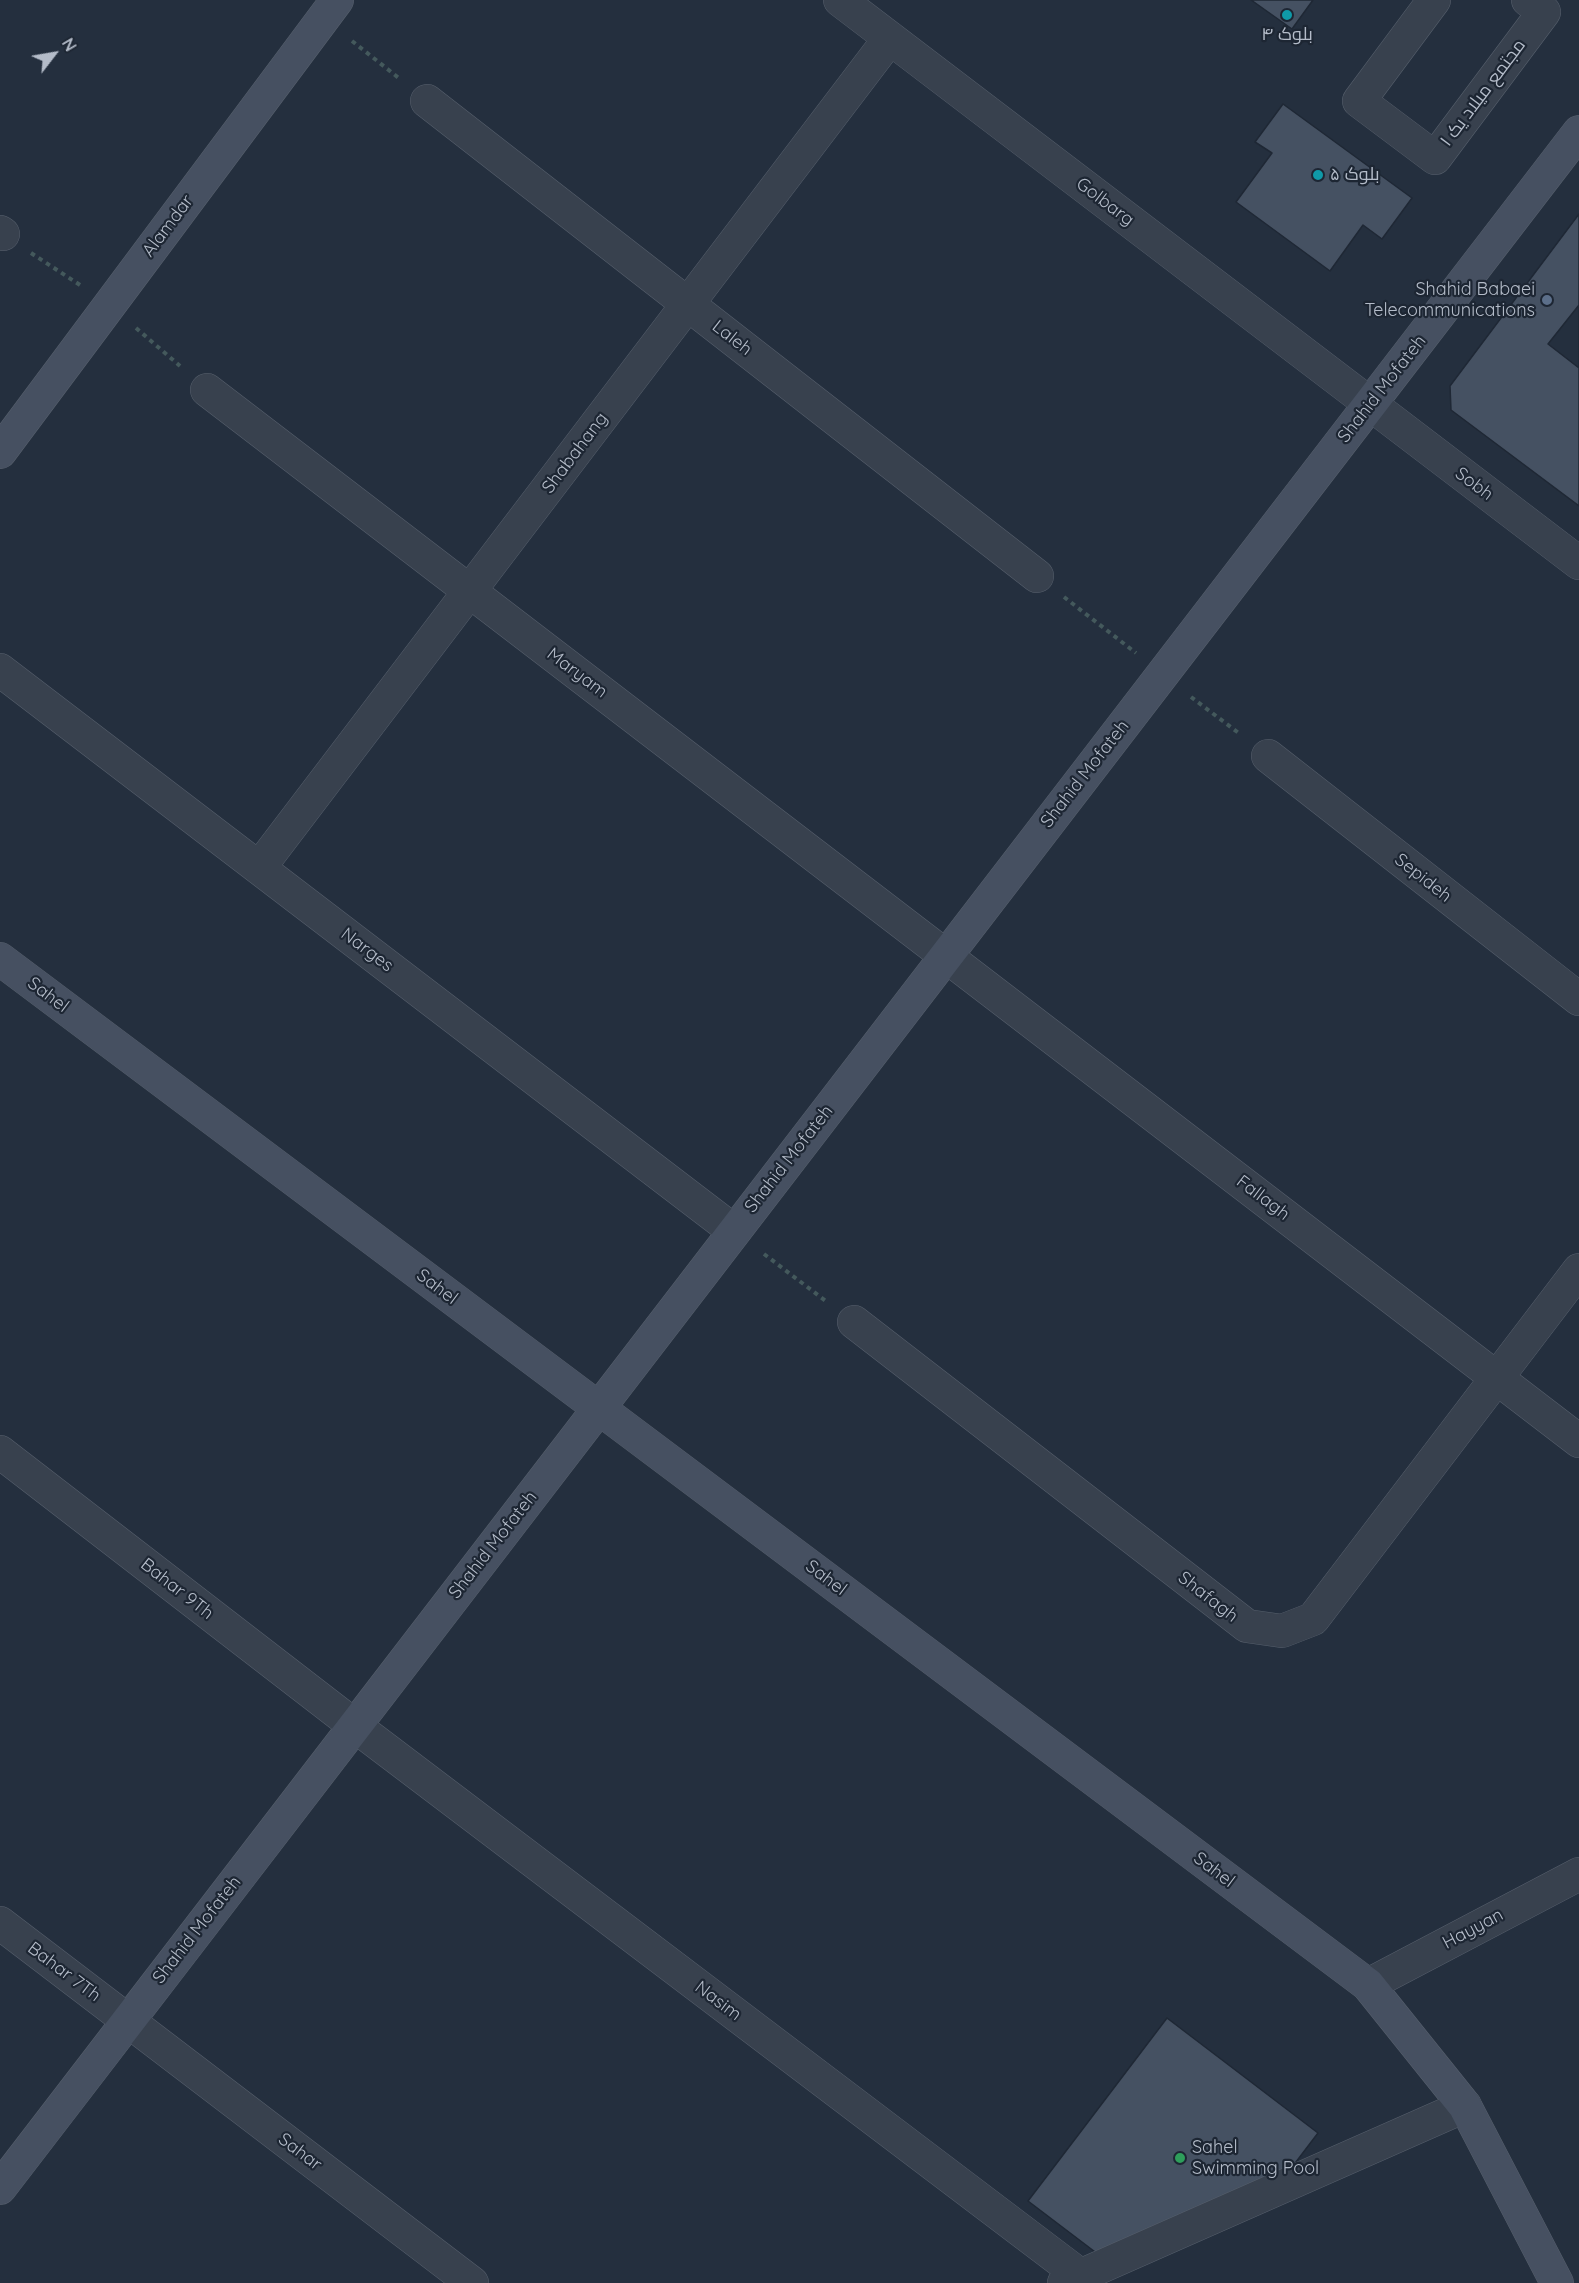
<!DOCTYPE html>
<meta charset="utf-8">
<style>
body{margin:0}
#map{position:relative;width:1579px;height:2283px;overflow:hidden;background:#242f3e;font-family:Quicksand,sans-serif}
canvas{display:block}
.north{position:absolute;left:24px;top:24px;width:60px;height:60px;-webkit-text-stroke:4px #1d2633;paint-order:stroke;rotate:59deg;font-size:16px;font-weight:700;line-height:24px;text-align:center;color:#b4bcc9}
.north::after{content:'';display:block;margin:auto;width:21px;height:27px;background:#b4bcc9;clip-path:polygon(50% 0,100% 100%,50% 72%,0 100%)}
</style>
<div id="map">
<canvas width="1579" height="2283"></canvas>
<div class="north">N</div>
</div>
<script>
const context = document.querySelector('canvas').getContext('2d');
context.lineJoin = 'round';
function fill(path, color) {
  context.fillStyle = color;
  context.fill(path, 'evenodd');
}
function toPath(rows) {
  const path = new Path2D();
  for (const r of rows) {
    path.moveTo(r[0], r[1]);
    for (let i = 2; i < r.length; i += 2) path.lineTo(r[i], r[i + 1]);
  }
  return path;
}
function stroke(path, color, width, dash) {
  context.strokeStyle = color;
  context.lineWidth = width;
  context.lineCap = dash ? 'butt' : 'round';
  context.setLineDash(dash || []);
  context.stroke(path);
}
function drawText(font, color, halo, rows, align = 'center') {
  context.font = font + ' Quicksand,Cairo,sans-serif';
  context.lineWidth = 4.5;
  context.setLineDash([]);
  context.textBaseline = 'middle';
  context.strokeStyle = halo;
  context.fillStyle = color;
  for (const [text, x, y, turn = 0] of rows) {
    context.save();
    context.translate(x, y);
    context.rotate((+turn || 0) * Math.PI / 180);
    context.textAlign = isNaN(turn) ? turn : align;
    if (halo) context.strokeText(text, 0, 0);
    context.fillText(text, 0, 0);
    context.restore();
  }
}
const building = toPath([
 [1251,0,1313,0,1292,29,1251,0],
 [1283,104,1412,198,1382,239,1363,225,1330,271,1236,202,1272,153,1255,142,1283,104],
 [1579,214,1579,506,1451,410,1450,386,1579,214],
 [1579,305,1579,368,1548,344,1579,305],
 [1167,2018,1318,2133,1280,2183,1107,2261,1028,2201,1167,2018]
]);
const path = toPath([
 [352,41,400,79],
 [31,253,80,285],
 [136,328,180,366],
 [1064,597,1136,653],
 [1191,697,1240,734],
 [764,1254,827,1302]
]);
const street = toPath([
 [840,0,1579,563],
 [1434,0,1359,101,1435,158,1544,12,1528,0],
 [427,101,1037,576],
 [0,232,3,234],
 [207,390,1579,1441],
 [0,670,734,1231],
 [1268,756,1579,999],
 [259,868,890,38],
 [854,1322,1247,1626,1282,1631,1313,1619,1579,1270],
 [0,1452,355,1726,1081,2276],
 [0,1923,472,2283],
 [1368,1985,1579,1874],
 [1064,2283,1465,2106]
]);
const secondary = toPath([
 [0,452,337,0],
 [0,959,1368,1985,1465,2106,1557,2283],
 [0,2188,1579,132]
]);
const markers = [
 [1287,15,6,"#0f9aa8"],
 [1318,175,6,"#0f9aa8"],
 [1547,300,6,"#5c6f8a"],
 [1180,2158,6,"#2e9e5b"]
];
const poiNames = [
 ["بلوک ۴",1287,35,"center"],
 ["بلوک ۵",1330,175],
 ["Shahid Babaei",1535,290,"right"],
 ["Telecommunications",1535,311,"right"],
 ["Sahel",1192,2148],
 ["Swimming Pool",1192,2169]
];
const streetNames = [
 ["مجتمع میلاد یک ۱",1483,93,-53],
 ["Golbarg",1105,202,37],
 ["Alamdar",168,226,-53],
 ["Laleh",732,338,38],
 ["Shahid Mofateh",1382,389,-52],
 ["Shabahang",575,453,-53],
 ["Sobh",1474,484,37],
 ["Maryam",577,673,37],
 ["Shahid Mofateh",1085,774,-52],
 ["Sepideh",1423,878,38],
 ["Narges",367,950,37],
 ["Sahel",48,995,37],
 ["Shahid Mofateh",789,1159,-52],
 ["Fallagh",1263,1198,37],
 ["Sahel",437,1287,37],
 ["Shahid Mofateh",493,1545,-52],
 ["Sahel",826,1578,37],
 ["Bahar 9Th",177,1589,38],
 ["Shafagh",1208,1597,38],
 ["Sahel",1214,1870,37],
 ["Hayyan",1473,1929,-28],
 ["Shahid Mofateh",197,1930,-52],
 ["Bahar 7Th",64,1972,37],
 ["Nasim",718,2001,37],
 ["Sahar",300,2152,37]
];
fill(building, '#455162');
stroke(building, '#1f2835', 1.5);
stroke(street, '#565f6c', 34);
stroke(secondary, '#565f6c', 34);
stroke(path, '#44595c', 4, [4.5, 4.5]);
stroke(street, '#38414e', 33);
stroke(secondary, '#465061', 33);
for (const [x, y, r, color] of markers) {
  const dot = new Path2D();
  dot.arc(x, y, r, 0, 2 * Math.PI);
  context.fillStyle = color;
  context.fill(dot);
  stroke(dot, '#1d2633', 2);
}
drawText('18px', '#b4bcc9', '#1d2633', poiNames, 'left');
drawText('18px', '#b4bcc9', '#1d2633', streetNames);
</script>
